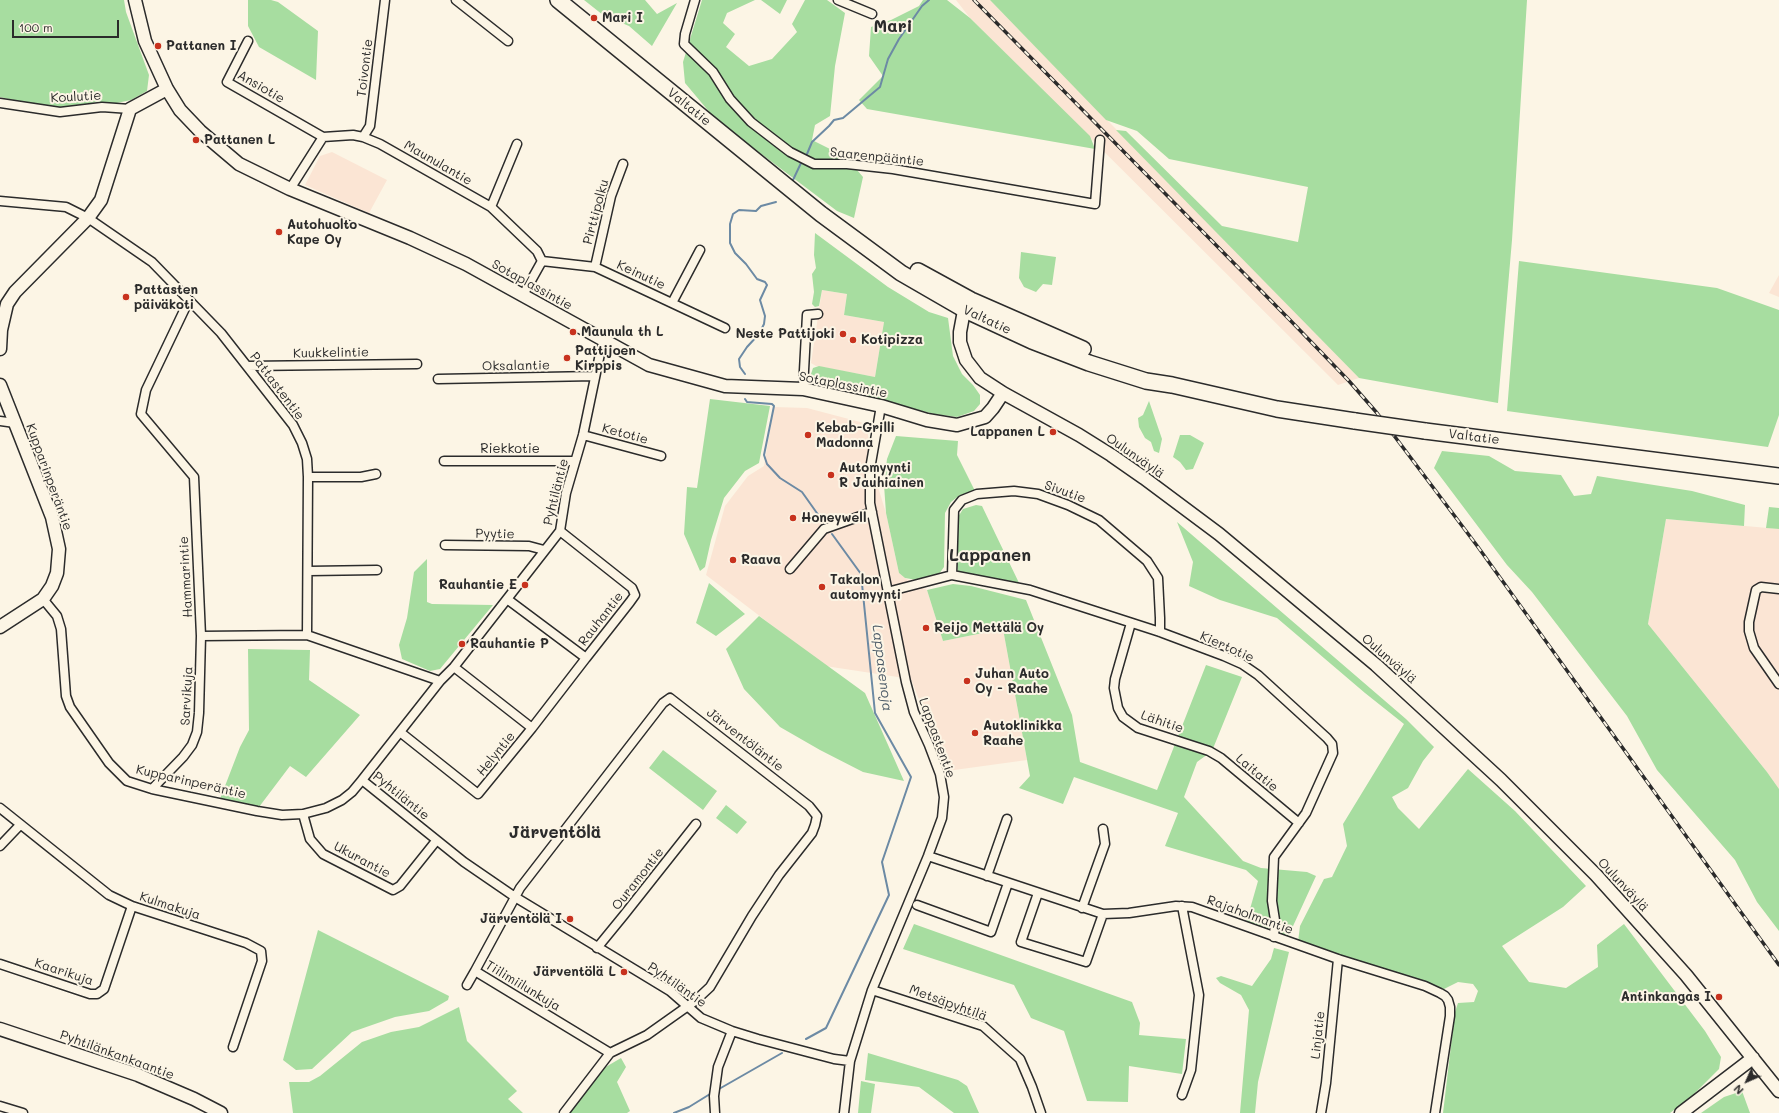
<!DOCTYPE html>
<meta charset="utf-8">
<style>
body{margin:0}
#map{position:relative;width:1779px;height:1113px;overflow:hidden;background:#fcf5e5;font-family:Mali,sans-serif}
canvas{display:block}
.north{position:absolute;left:1727px;top:1061px;width:40px;height:40px;-webkit-text-stroke:3px #fcf5e5;paint-order:stroke;rotate:225deg;font-size:11px;font-weight:700;line-height:16px;text-align:center;color:#2b2b2b}
.north::after{content:'';display:block;margin:auto;width:14px;height:18px;background:#2b2b2b;clip-path:polygon(50% 0,100% 100%,50% 72%,0 100%)}
.scale{position:absolute;left:12px;top:20px;width:107px;height:18px;box-sizing:border-box;border:2px solid #2b2b2b;border-top:0;padding-left:5px;font-size:12px;line-height:14px;white-space:nowrap;color:#2b2b2b;-webkit-text-stroke:3px #fcf5e5;paint-order:stroke}
</style>
<div id="map">
<canvas width="1779" height="1113"></canvas>
<div class="north">N</div>
<div class="scale">100 m</div>
</div>
<script>
const context = document.querySelector('canvas').getContext('2d');
context.lineJoin = 'round';
function fill(path, color) {
  context.fillStyle = color;
  context.fill(path, 'evenodd');
}
function toPath(rows) {
  const path = new Path2D();
  for (const r of rows) {
    path.moveTo(r[0], r[1]);
    for (let i = 2; i < r.length; i += 2) path.lineTo(r[i], r[i + 1]);
  }
  return path;
}
function stroke(path, color, width, dash) {
  context.strokeStyle = color;
  context.lineWidth = width;
  context.lineCap = dash ? 'butt' : 'round';
  context.setLineDash(dash || []);
  context.stroke(path);
}
function drawText(font, color, halo, rows, align = 'center') {
  context.font = font + ' Mali,sans-serif';
  context.lineWidth = 4;
  context.setLineDash([]);
  context.textBaseline = 'middle';
  context.strokeStyle = halo;
  context.fillStyle = color;
  for (const [text, x, y, turn = 0] of rows) {
    context.save();
    context.translate(x, y);
    context.rotate((+turn || 0) * Math.PI / 180);
    context.textAlign = isNaN(turn) ? turn : align;
    if (halo) context.strokeText(text, 0, 0);
    context.fillText(text, 0, 0);
    context.restore();
  }
}
const built = toPath([
 [956,0,990,0,1359,378,1338,385,970,18],
 [332,152,387,180,369,213,305,185,320,156],
 [1779,275,1779,297,1769,293],
 [822,290,847,294,844,315,884,322,875,377,816,366,811,363],
 [774,407,807,408,864,423,867,429,874,474,886,513,899,573,905,578,927,590,943,641,1003,629,1027,760,947,771,911,679,825,666,706,575,725,506,748,476,764,466],
 [1666,519,1779,529,1779,789,1767,772,1648,624]
]);
const green = toPath([
 [0,0,124,0,126,12,149,75,147,91,131,100,112,104,96,102,71,108,40,106,0,97],
 [248,0,271,0,278,2,318,31,316,80,259,47,248,26],
 [584,0,645,0,657,14,677,3,652,46,629,26,603,15],
 [702,0,755,0,727,13,723,23,735,34,726,47,749,66,772,59,797,32,792,24,805,0,827,0,845,13,835,66,830,116,815,125,812,140,846,157,863,177,854,218,837,211,748,144,711,114,685,83,683,62],
 [761,0,787,0,780,14],
 [923,0,947,0,970,18,1090,136,1095,149,867,109,859,100,883,76,869,56,871,27,891,20,919,6],
 [990,0,1527,0,1512,240,1498,403,1359,378,1116,130,1126,131,1222,226,1298,242,1308,187,1169,159,1137,131,1106,120],
 [815,233,888,287,929,312,948,318,953,356,962,374,973,385,980,395,980,404,974,411,957,417,934,414,865,396,865,390,812,379,811,374,813,368,819,366,875,377,884,322,844,315,847,294,822,290,819,306,815,307,812,304,814,292,812,274,816,268,814,255],
 [1021,252,1056,257,1052,285,1043,284,1036,292,1024,287,1019,278],
 [1519,261,1717,288,1779,310,1779,415,1768,447,1507,411],
 [710,399,770,406,759,463,745,471,724,498,711,540,705,567,700,571,684,534,687,487,697,488],
 [1149,401,1162,439,1159,453,1154,451,1151,442,1145,438,1139,427,1138,418,1143,415],
 [1180,435,1190,435,1204,443,1193,469,1186,470,1180,462,1173,457],
 [896,436,958,441,957,455,976,493,960,495,951,502,945,513,944,567,939,574,917,580,905,578,899,573,886,513,884,485,887,459],
 [1442,451,1489,456,1515,471,1561,475,1574,496,1591,494,1597,476,1692,491,1745,505,1744,526,1666,519,1648,624,1767,772,1779,789,1779,931,1757,902,1735,860,1657,770,1627,716,1532,592,1507,565,1434,468],
 [976,505,982,506,1020,585,958,572,956,556,958,517,963,509],
 [1769,507,1779,508,1779,529,1766,528],
 [1177,522,1406,719,1434,747,1423,761,1408,788,1392,797,1398,808,1419,829,1468,769,1515,811,1586,886,1563,907,1502,946,1529,982,1566,988,1598,967,1597,945,1624,924,1705,1031,1721,1057,1719,1069,1689,1099,1670,1113,1443,1113,1455,1012,1458,1003,1474,1002,1478,991,1473,984,1458,982,1444,989,1298,942,1300,926,1324,879,1332,877,1347,846,1343,824,1404,724,1365,693,1277,618,1220,600,1189,586,1193,562],
 [427,559,427,602,432,604,493,605,440,669,430,671,402,659,399,645,407,618,414,572],
 [709,583,745,614,716,636,696,623],
 [953,584,971,586,1026,600,1072,715,1080,762,1157,790,1206,665,1242,677,1212,751,1197,762,1184,797,1243,861,1261,868,1307,872,1316,876,1288,937,1246,923,1258,881,1246,870,1165,846,1178,813,1074,777,1063,804,1019,788,1030,776,1003,629,943,641,927,590],
 [759,616,865,693,904,781,863,772,820,750,780,727,744,689,726,649],
 [248,649,310,650,309,680,360,715,306,777,290,766,259,807,220,799,240,747,249,730],
 [663,750,717,791,703,810,649,768],
 [726,805,747,822,737,834,716,818],
 [914,924,1132,1002,1140,1023,1139,1035,1186,1039,1182,1074,1129,1066,1128,1102,1087,1101,1064,1031,1031,1018,1014,985,903,949],
 [318,930,449,996,448,1000,429,1011,395,1017,352,1032,312,1069,296,1070,283,1060],
 [1274,948,1289,952,1258,1082,1255,1113,1240,1113,1249,1010,1241,995,1220,983,1216,978,1221,976,1252,986,1271,959],
 [459,1007,467,1041,517,1091,508,1099,523,1113,293,1113,289,1082,309,1082,320,1076,362,1042,391,1032,419,1027],
 [868,1053,958,1080,967,1086,979,1113,954,1113,919,1087,865,1080],
 [621,1058,626,1067,617,1082,630,1111,627,1113,570,1113,604,1068],
 [861,1081,875,1084,871,1113,858,1113],
 [1742,1091,1750,1113,1701,1113,1724,1097]
]);
const stream = toPath([
 [807,154,812,142,829,126,834,120,843,118,880,87,888,59,899,39,922,6,929,0],
 [793,180,801,163],
 [745,374,740,367,739,359,747,347,759,334,764,324,765,316,760,300,767,285,765,282,757,279,746,264,735,253,730,243,730,224,733,214,739,210,756,211,761,206,776,202],
 [745,399,747,402,772,404,774,406,764,455,767,464,780,478,802,492,824,523],
 [806,1039,826,1028,889,895,882,862,911,777,875,713,861,574,832,534],
 [719,1089,782,1053],
 [674,1113,689,1107,710,1094]
]);
const street = toPath([
 [456,0,508,41],
 [695,0,685,34,684,44,713,72,730,99,751,122,790,152,814,164,847,164,893,169,1095,204,1100,140],
 [838,0,872,14],
 [248,41,227,82,323,137],
 [0,103,60,112,102,107,130,109],
 [363,137,370,126,385,0],
 [290,189,323,137,353,135,363,137,380,144,491,207,537,251,542,261,523,295],
 [0,201,66,207,88,218,152,262,221,333,293,425,302,443,307,459,308,477,307,635],
 [491,207,517,144],
 [542,261,595,267,725,328],
 [595,267,611,196,623,164],
 [189,300,146,390,141,414,194,477,201,636,307,635,440,681],
 [672,303,700,250],
 [605,342,601,349,583,435,566,493,560,531,454,667,440,681,362,780,464,862,515,897,670,991,701,1018,732,1031,758,1039,834,1059,850,1061],
 [247,366,417,364],
 [438,379,595,376],
 [803,389,807,315,818,314],
 [0,421,15,423],
 [583,435,661,456],
 [444,461,575,461],
 [308,477,361,477,376,474],
 [445,545,529,546,544,550],
 [790,569,824,529,872,512],
 [309,571,377,570],
 [952,575,954,510,962,500,977,494,1014,491,1038,494,1068,505,1099,520,1147,561,1158,578,1160,618,1160,632],
 [1779,589,1761,587,1756,590,1749,622,1749,631,1754,648,1779,684],
 [887,592,952,575,1030,590,1160,632,1224,656,1242,664,1258,675,1327,738,1332,744,1333,753,1306,813,1274,857,1272,901,1275,920,1274,937],
 [43,599,57,616,61,629,66,696,70,707,109,763,127,781,152,789,257,811,282,815,303,814,326,808,342,800,352,792,362,780],
 [507,599,586,658,630,602,635,595,632,588,560,531],
 [1131,623,1115,679,1114,688,1118,708,1123,717,1138,728,1209,751,1221,758,1299,823],
 [532,728,586,658],
 [400,732,478,794,532,728,454,667],
 [152,789,183,757,192,745,197,732,199,713,201,636],
 [0,808,109,895,132,906,246,943,261,951,262,961,233,1047],
 [303,814,310,839,323,854,393,890,400,886,436,841],
 [0,846,20,825],
 [928,856,1103,914,1129,913,1176,906,1192,907,1338,959,1425,986,1440,993,1445,996,1448,1000,1450,1007,1450,1016,1435,1113],
 [987,876,1007,819],
 [1038,893,1021,942,1086,962,1103,914],
 [917,905,991,932,1008,883],
 [1082,908,1105,844,1103,829],
 [597,948,624,915,696,824],
 [0,964,90,994,97,994,104,989,132,906],
 [467,985,475,971],
 [872,990,983,1026,1020,1059,1032,1087,1041,1113],
 [1182,1095,1191,1070,1199,995,1182,906],
 [0,1106,23,1113],
 [564,1113,610,1053,647,1035,695,1001,710,987,752,916,779,875,812,833,815,825,817,816,809,806,670,698,663,703,520,888,475,971,610,1053],
 [715,1113,714,1096,718,1067,732,1031],
 [844,1113,850,1061,872,990,928,856,942,818,944,797,940,774,929,745,914,712,906,682,870,503,870,469,881,406],
 [1321,1113,1326,1083,1338,959]
]);
const secondary = toPath([
 [135,0,145,41,167,89,180,110,200,131,239,164,290,189,410,238,466,264,649,365,725,386,803,389,881,406,927,420,957,425,985,417,993,408,1003,393],
 [969,303,963,316,960,332,960,342,966,360,980,378,1003,393,1079,435,1111,455,1144,478,1219,534,1376,665,1501,780,1596,875,1686,975,1779,1091],
 [0,349,1,330,7,304,15,292,88,218,101,200,130,109,167,89],
 [0,385,52,517,59,549,57,573,52,586,43,599,0,627],
 [0,1029,138,1075,194,1099,221,1113],
 [1681,1113,1753,1058]
]);
const highway = toPath([
 [558,0,821,214,901,273,965,310,1032,341,1089,363,1146,381,1172,385,1277,409,1355,421],
 [918,271,971,300,1083,349],
 [1425,431,1779,476]
]);
const rail = toPath([
 [974,0,1288,318,1349,381,1377,413,1478,547,1779,965]
]);
const highwayBridge = toPath([
 [1355,421,1425,431]
]);
const markers = [
 [594,18,4,"#c8321e"],
 [158,46,4,"#c8321e"],
 [196,140,4,"#c8321e"],
 [279,232,4,"#c8321e"],
 [126,297,4,"#c8321e"],
 [573,332,4,"#c8321e"],
 [843,334,4,"#c8321e"],
 [853,340,4,"#c8321e"],
 [567,358,4,"#c8321e"],
 [1053,432,4,"#c8321e"],
 [808,435,4,"#c8321e"],
 [831,475,4,"#c8321e"],
 [793,518,4,"#c8321e"],
 [733,560,4,"#c8321e"],
 [525,585,4,"#c8321e"],
 [822,587,4,"#c8321e"],
 [926,628,4,"#c8321e"],
 [462,644,4,"#c8321e"],
 [967,681,4,"#c8321e"],
 [975,733,4,"#c8321e"],
 [570,919,4,"#c8321e"],
 [624,972,4,"#c8321e"],
 [1719,997,4,"#c8321e"]
];
const poiNames = [
 ["Mari I",602,18],
 ["Pattanen I",166,46],
 ["Pattanen L",204,140],
 ["Autohuolto",287,225],
 ["Kape Oy",287,240],
 ["Pattasten",134,290],
 ["päiväkoti",134,305],
 ["Maunula th L",581,332],
 ["Neste Pattijoki",835,334,"right"],
 ["Kotipizza",861,340],
 ["Pattijoen",575,351],
 ["Kirppis",575,366],
 ["Kebab-Grilli",816,428],
 ["Madonna",816,443],
 ["Lappanen L",1045,432,"right"],
 ["Automyynti",839,468],
 ["R Jauhiainen",839,483],
 ["Honeywell",801,518],
 ["Raava",741,560],
 ["Takalon",830,580],
 ["automyynti",830,595],
 ["Rauhantie E",517,585,"right"],
 ["Reijo Mettälä Oy",934,628],
 ["Rauhantie P",470,644],
 ["Juhan Auto",975,674],
 ["Oy - Raahe",975,689],
 ["Autoklinikka",983,726],
 ["Raahe",983,741],
 ["Järventölä I",562,919,"right"],
 ["Järventölä L",616,972,"right"],
 ["Antinkangas I",1711,997,"right"]
];
const streetNames = [
 ["Toivontie",365,68,-83],
 ["Ansiotie",261,87,30],
 ["Koulutie",76,97,-3],
 ["Valtatie",689,107,39],
 ["Saarenpääntie",877,157,6],
 ["Maunulantie",438,163,30],
 ["Pirttipolku",596,212,-75],
 ["Keinutie",641,275,25],
 ["Sotaplassintie",532,285,29],
 ["Valtatie",987,320,25],
 ["Kuukkelintie",331,353,-1],
 ["Oksalantie",516,366,-1],
 ["Sotaplassintie",843,385,11],
 ["Pattastentie",277,386,53],
 ["Ketotie",625,434,15],
 ["Valtatie",1474,437,7],
 ["Riekkotie",510,449],
 ["Oulunväylä",1135,456,35],
 ["Kupparinperäntie",49,477,70],
 ["Pyhtiläntie",556,492,-76],
 ["Sivutie",1065,492,20],
 ["Pyytie",495,534,1],
 ["Hammarintie",186,577,-93],
 ["Rauhantie",601,619,-52],
 ["Kiertotie",1227,647,24],
 ["Oulunväylä",1389,659,41],
 ["Sarvikuja",187,696,-87],
 ["Lähitie",1162,722,19],
 ["Lappastentie",937,738,70],
 ["Järventöläntie",745,740,38],
 ["Helyntie",496,754,-51],
 ["Laitatie",1257,773,40],
 ["Kupparinperäntie",191,782,13],
 ["Pyhtiläntie",401,796,39],
 ["Ukurantie",362,860,28],
 ["Ouramontie",638,879,-52],
 ["Oulunväylä",1623,885,47],
 ["Kulmakuja",170,906,18],
 ["Rajaholmantie",1250,915,20],
 ["Kaarikuja",64,972,18],
 ["Pyhtiläntie",677,985,35],
 ["Tiilimiilunkuja",523,986,31],
 ["Metsäpyhtilä",948,1003,20],
 ["Linjatie",1318,1035,-84],
 ["Pyhtilänkankaantie",117,1055,20]
];
const waterNames = [
 ["Lappasenoja",882,668,83]
];
const districtNames = [
 ["Mari",893,27],
 ["Lappanen",990,556],
 ["Järventölä",555,833]
];
fill(built, '#fbe5d4');
fill(green, '#a7dda0');
stroke(stream, '#6c8aa4', 2);
stroke(street, '#2b2b2b', 11);
stroke(secondary, '#2b2b2b', 15);
stroke(highway, '#2b2b2b', 18);
stroke(street, '#fcf5e5', 8);
stroke(secondary, '#fcf5e5', 12);
stroke(highway, '#fcf5e5', 15);
stroke(rail, '#2b2b2b', 3.5);
stroke(rail, '#fcf5e5', 2, [6]);
stroke(highwayBridge, '#2b2b2b', 18, []);
stroke(highwayBridge, '#fcf5e5', 15);
for (const [x, y, r, color] of markers) {
  const dot = new Path2D();
  dot.arc(x, y, r, 0, 2 * Math.PI);
  context.fillStyle = color;
  context.fill(dot);
  stroke(dot, '#fcf5e5', 1.5);
}
drawText('bold 13px', '#2b2b2b', '#fcf5e5', poiNames, 'left');
drawText('13px', '#2b2b2b', '#fcf5e5', streetNames);
drawText('italic 14px', '#4b5a67', '#fcf5e5', waterNames);
drawText('bold 17px', '#2b2b2b', '#fcf5e5', districtNames);
</script>
